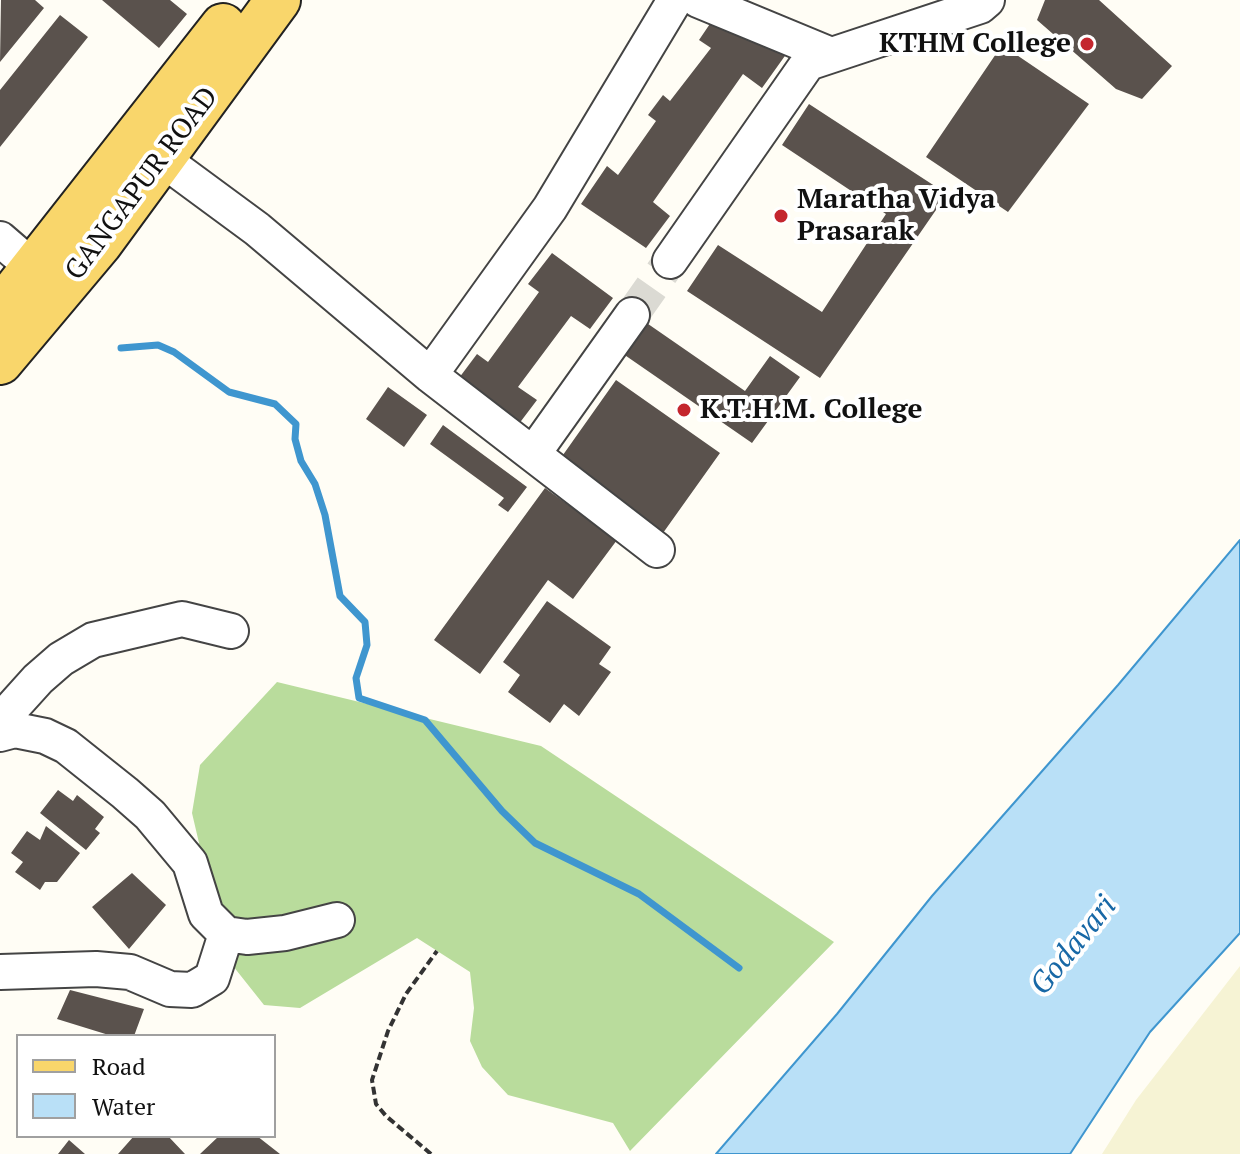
<!DOCTYPE html>
<style>
body{margin:0}
#map{position:relative;width:1240px;height:1154px;overflow:hidden;background:#fffdf5;font-family:"PT Serif",serif}
canvas{display:block}
.legend{position:absolute;left:16px;top:1034px;width:260px;height:104px;box-sizing:border-box;background:#fff;border:2px solid #a0a0a0;margin:0;padding:10px 14px;list-style:none;font-size:24px;color:#111}
.legend li{display:flex;align-items:center;gap:16px;height:40px}
.legend b{width:40px;border:2px solid #a0a0a0}
</style>
<div id="map">
<canvas width="1240" height="1154"></canvas>
<ul class="legend">
<li><b style="height:10px;background:#f9d66b"></b>Road</li>
<li><b style="height:22px;background:#b9e0f7"></b>Water</li>
</ul>
</div>
<script>
const context = document.querySelector('canvas').getContext('2d');
context.lineJoin = 'round';
function fill(path, color) {
  context.fillStyle = color;
  context.fill(path, 'evenodd');
}
function toPath(rows) {
  const path = new Path2D();
  for (const r of rows) {
    path.moveTo(r[0], r[1]);
    for (let i = 2; i < r.length; i += 2) path.lineTo(r[i], r[i + 1]);
  }
  return path;
}
function stroke(path, color, width, dash) {
  context.strokeStyle = color;
  context.lineWidth = width;
  context.lineCap = dash ? 'butt' : 'round';
  context.setLineDash(dash || []);
  context.stroke(path);
}
function drawText(font, color, halo, rows, align = 'center') {
  context.font = font + ' "PT Serif",serif';
  context.lineWidth = 8;
  context.setLineDash([]);
  context.textBaseline = 'middle';
  context.strokeStyle = halo;
  context.fillStyle = color;
  for (const [text, x, y, turn = 0] of rows) {
    context.save();
    context.translate(x, y);
    context.rotate((+turn || 0) * Math.PI / 180);
    context.textAlign = isNaN(turn) ? turn : align;
    if (halo) context.strokeText(text, 0, 0);
    context.fillText(text, 0, 0);
    context.restore();
  }
}
const farmland = toPath([
 [1240,966,1240,1154,1102,1154,1136,1100]
]);
const forest = toPath([
 [277,682,541,746,834,942,630,1151,613,1123,508,1095,482,1067,470,1041,474,1008,470,972,417,938,300,1008,264,1005,210,937,179,874,199,843,192,813,200,765]
]);
const water = toPath([
 [1240,540,1240,933,1150,1032,1070,1154,716,1154,837,1014,932,896,1118,685,1240,540]
]);
const stream = toPath([
 [121,348,158,345,174,352,229,392,275,404,296,424,295,439,301,461,315,484,325,515,340,596,365,622,367,645,356,678,359,698,425,720,502,811,535,843,639,894,739,968]
]);
const building = toPath([
 [1,0,35,0,44,8,0,62],
 [102,0,170,0,187,14,159,48],
 [1045,0,1099,0,1172,66,1142,99,1116,89,1037,20],
 [720,9,787,53,762,88,743,74,653,202,670,216,646,248,581,204,607,166,618,175,656,121,648,115,663,95,670,101,711,48,699,40],
 [60,15,88,37,0,147,0,90],
 [1002,45,1089,104,1008,212,926,157],
 [809,104,947,194,820,378,687,291,718,245,822,312,886,214,782,145],
 [552,253,613,298,590,329,571,316,518,387,537,400,512,433,450,390,477,354,488,362,539,292,528,284],
 [638,317,745,391,770,356,800,377,752,443,616,349],
 [616,380,720,453,663,533,558,462],
 [388,387,427,415,404,447,366,419],
 [443,425,527,487,508,512,498,505,504,498,430,444],
 [545,488,617,540,573,599,548,580,480,674,434,640],
 [547,601,611,647,599,664,611,672,579,716,564,704,550,723,508,692,520,675,503,662],
 [58,790,73,801,77,795,104,817,95,829,100,833,86,850,40,813],
 [46,826,80,853,57,882,45,882,40,890,15,872,23,862,11,853,27,831,40,840],
 [132,873,166,905,129,949,92,907],
 [70,990,144,1009,134,1036,112,1036,57,1019],
 [134,1136,168,1136,185,1154,118,1154],
 [219,1136,257,1136,280,1154,200,1154],
 [69,1140,85,1154,58,1154]
]);
const minorTunnel = toPath([
 [632,315,670,261]
]);
const path = toPath([
 [431,1154,386,1116,376,1104,372,1080,388,1031,406,994,437,951]
]);
const minor = toPath([
 [698,0,831,55],
 [162,159,257,229,430,375,657,550],
 [0,239,51,283],
 [670,261,808,63,980,6,987,0],
 [430,375,550,208,675,0],
 [533,454,632,315],
 [0,721,38,679,61,659,93,640,182,619,231,631],
 [0,734,15,730,45,736,66,746,125,793,150,815,190,863,206,914,226,934,247,937,285,933,337,920],
 [0,972,96,969,130,972,170,989,192,990,212,978,226,934]
]);
const major = toPath([
 [0,310,223,26],
 [0,362,100,243,278,0]
]);
const markers = [
 [1087,44,8,"#c4262e"],
 [781,216,8,"#c4262e"],
 [684,410,8,"#c4262e"]
];
const poiNames = [
 ["KTHM College",1071,44,"right"],
 ["Maratha Vidya",797,200],
 ["Prasarak",797,232],
 ["K.T.H.M. College",700,410]
];
const streetNames = [
 ["GANGAPUR ROAD",142,184,-53]
];
const waterNames = [
 ["Godavari",1074,946,-51]
];
fill(farmland, '#f6f3d4');
fill(forest, '#b9dc9c');
fill(water, '#b9e0f7');
stroke(water, '#3f96cf', 2);
stroke(stream, '#3f96cf', 7);
fill(building, '#5a524d');
stroke(minorTunnel, '#dbdad3', 34, [34, 17]);
stroke(minor, '#444', 38);
stroke(major, '#222', 48);
stroke(path, '#333', 4, [8, 4]);
stroke(minor, '#fff', 34);
stroke(major, '#f9d66b', 44);
for (const [x, y, r, color] of markers) {
  const dot = new Path2D();
  dot.arc(x, y, r, 0, 2 * Math.PI);
  context.fillStyle = color;
  context.fill(dot);
  stroke(dot, '#fff', 3);
}
drawText('bold 28px', '#111', '#fff', poiNames, 'left');
drawText('28px', '#111', '#fff', streetNames);
drawText('italic 30px', '#1768a6', '#fff', waterNames);
</script>
